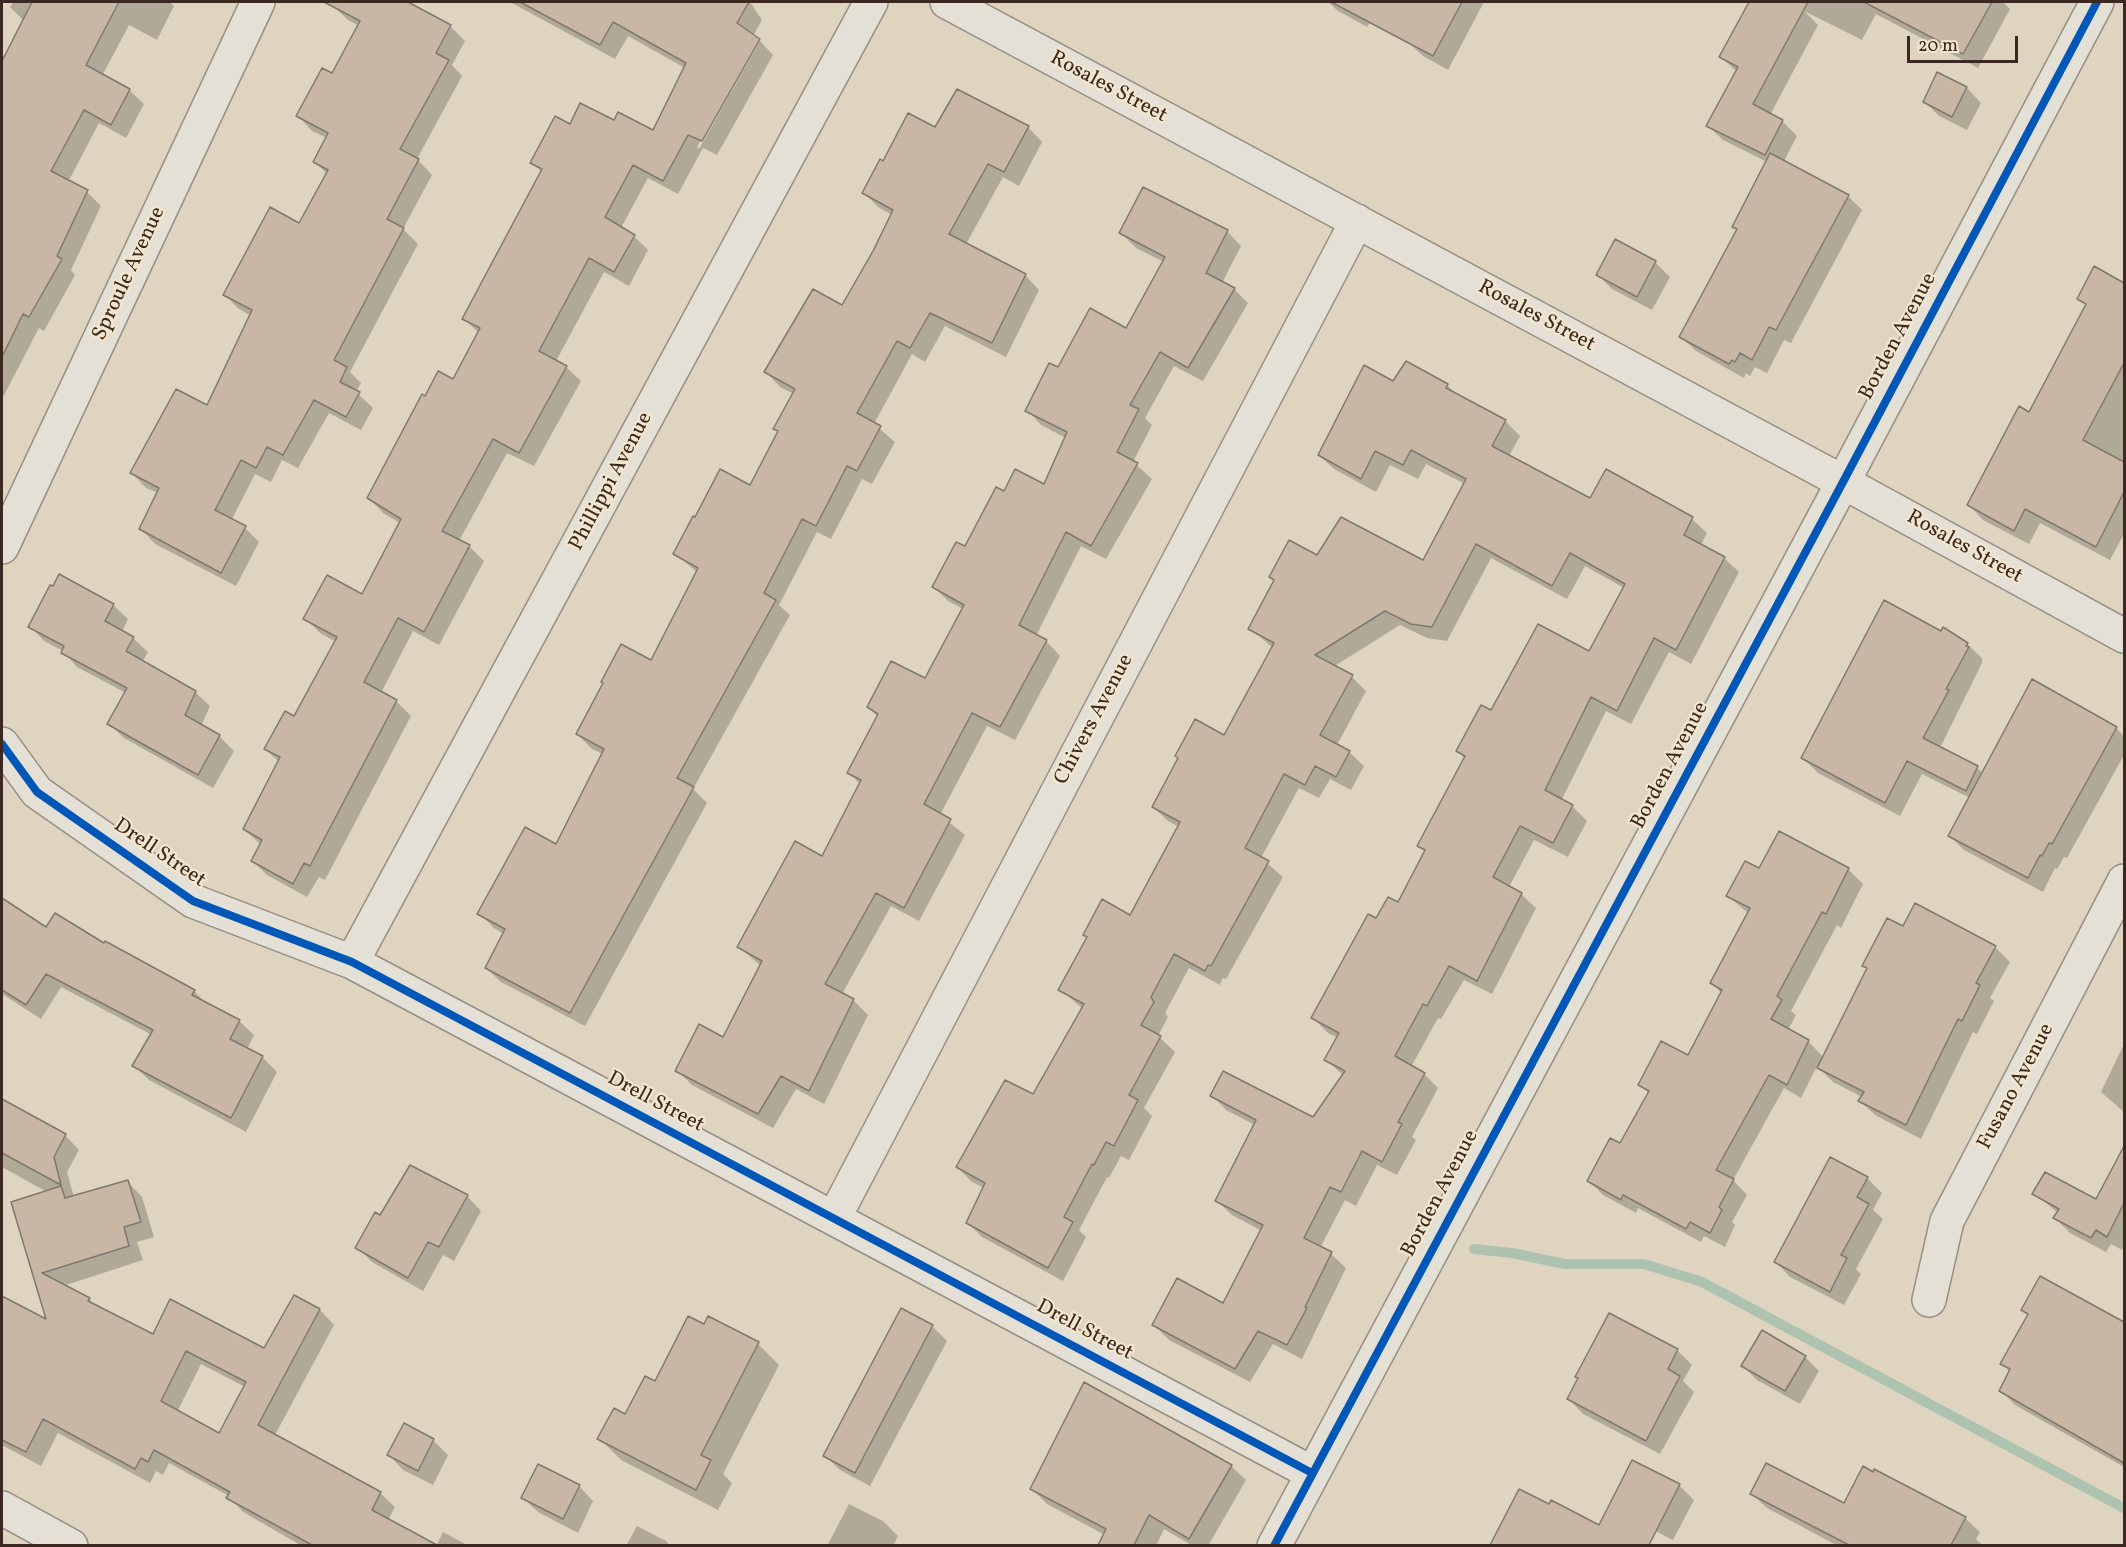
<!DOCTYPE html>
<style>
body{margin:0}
#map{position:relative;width:2126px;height:1547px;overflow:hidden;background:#ded4bf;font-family:Vollkorn,serif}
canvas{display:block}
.frame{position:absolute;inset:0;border:3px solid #3b2821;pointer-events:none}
.scale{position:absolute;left:1907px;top:36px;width:111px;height:27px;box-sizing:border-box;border:3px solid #3b2821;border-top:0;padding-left:8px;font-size:18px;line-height:21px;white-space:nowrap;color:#3b2821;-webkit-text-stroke:4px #f2e6cd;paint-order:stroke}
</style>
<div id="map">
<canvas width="2126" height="1547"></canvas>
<div class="frame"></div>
<div class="scale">20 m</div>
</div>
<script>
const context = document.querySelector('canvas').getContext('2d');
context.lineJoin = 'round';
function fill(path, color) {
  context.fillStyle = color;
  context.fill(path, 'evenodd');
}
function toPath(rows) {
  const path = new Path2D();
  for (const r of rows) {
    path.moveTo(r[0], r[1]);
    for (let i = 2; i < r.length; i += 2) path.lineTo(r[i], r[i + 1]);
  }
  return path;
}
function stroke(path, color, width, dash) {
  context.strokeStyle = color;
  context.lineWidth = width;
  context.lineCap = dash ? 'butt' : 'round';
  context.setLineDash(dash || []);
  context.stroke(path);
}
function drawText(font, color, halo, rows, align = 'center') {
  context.font = font + ' Vollkorn,serif';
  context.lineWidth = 4.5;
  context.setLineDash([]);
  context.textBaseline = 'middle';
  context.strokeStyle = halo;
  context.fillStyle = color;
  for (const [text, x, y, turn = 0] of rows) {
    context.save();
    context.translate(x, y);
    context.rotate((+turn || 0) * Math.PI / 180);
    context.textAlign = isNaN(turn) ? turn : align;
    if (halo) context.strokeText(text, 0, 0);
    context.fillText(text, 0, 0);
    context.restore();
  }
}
const shadow = toPath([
 [13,2,170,2,174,6,157,40,129,25,102,76,129,90,144,104,126,138,99,123,68,182,87,192,101,206,71,270,75,275,44,331,39,328,2,399,2,64,24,21,10,7],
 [336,2,405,2,450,26,465,41,452,65,462,76,417,159,432,175,403,229,418,244,350,372,361,383,356,392,373,408,361,430,329,413,298,468,282,460,271,482,255,474,231,521,245,528,259,542,236,586,155,544,141,529,158,493,146,488,132,473,207,407,251,316,239,309,225,295,300,225,327,174,314,161,327,138,312,131,298,116,332,75,359,26,348,20,333,6],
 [510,2,750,2,762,20,753,36,759,41,757,41,697,147,699,149,760,41,773,55,717,155,703,148,678,194,648,178,621,228,634,236,648,250,629,286,604,272,556,361,566,367,581,381,534,466,507,453,459,541,470,547,484,561,439,645,413,631,381,693,396,701,411,716,325,880,319,877,307,897,267,875,253,861,261,845,244,829,279,762,265,749,294,718,336,642,320,633,305,618,363,596,400,523,383,513,369,498,426,398,453,381,479,333,464,319,542,172,532,163,570,126,614,122,654,132,685,68,628,36,615,59],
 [1328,2,1381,2,1367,27,1338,11],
 [1429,2,1484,2,1448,70,1423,56,1408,42],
 [1773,2,1786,2,1801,10,1794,2,2003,2,2010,9,1978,68,1876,14,1862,40,1804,11,1818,25,1770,115,1782,121,1797,136,1784,161,1848,196,1862,210,1791,343,1784,340,1767,373,1755,367,1750,376,1746,373,1744,378,1696,351,1681,337,1738,231,1734,226,1767,162,1723,140,1708,126,1737,72,1721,57,1765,18],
 [1938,74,1967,88,1981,103,1967,130,1939,116,1924,101],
 [1028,127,1042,142,1019,186,1003,177,966,244,1025,275,1039,290,1006,357,945,326,925,362,912,354,874,424,895,442,872,484,862,479,831,539,817,532,779,605,790,615,693,789,707,803,585,1026,501,982,486,968,504,934,494,928,479,913,557,846,603,754,592,749,577,734,652,662,697,572,675,554,751,487,779,433,775,428,794,394,780,387,766,372,843,307,892,215,878,207,864,193,884,163,935,129],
 [1227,231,1241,246,1222,283,1234,289,1248,303,1203,381,1174,366,1145,418,1152,425,1133,462,1152,479,1106,559,1081,546,1036,636,1046,641,1060,656,1015,740,987,726,940,815,965,835,919,921,891,906,842,994,853,1000,868,1015,824,1104,796,1089,773,1128,692,1085,677,1070,724,1039,761,966,739,947,823,858,860,784,849,773,878,717,868,707,925,680,963,609,948,601,934,587,965,548,1004,493,1045,486,1066,438,1041,425,1027,410,1058,369,1127,330,1164,262,1136,248,1121,233],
 [1655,262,1670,277,1652,310,1612,289,1598,275],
 [2095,269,2124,284,2124,534,2110,560,2040,523,2029,544,1983,520,1969,505,2029,414,2087,306,2079,299],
 [1394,383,1447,385,1458,396,1505,421,1520,436,1509,456,1591,500,1607,471,1692,519,1707,533,1701,545,1724,558,1739,572,1691,664,1669,652,1631,724,1606,711,1561,801,1573,807,1587,821,1568,857,1534,840,1509,887,1521,894,1536,908,1492,994,1464,980,1441,1019,1438,1018,1411,1067,1424,1074,1438,1088,1412,1137,1416,1140,1397,1175,1377,1165,1356,1206,1345,1200,1320,1248,1331,1254,1346,1268,1302,1359,1273,1344,1250,1382,1169,1340,1154,1325,1224,1305,1262,1231,1232,1215,1217,1201,1255,1125,1226,1110,1212,1095,1314,1119,1344,1076,1326,1060,1338,1038,1328,1033,1313,1018,1377,921,1398,904,1426,852,1419,845,1465,759,1458,751,1491,712,1590,653,1624,588,1585,566,1567,599,1491,558,1447,641,1427,638,1400,625,1333,667,1352,677,1366,691,1337,745,1349,752,1364,766,1351,790,1330,779,1319,798,1299,788,1261,858,1283,877,1226,979,1223,978,1220,985,1189,968,1165,1013,1168,1017,1158,1036,1175,1052,1144,1108,1152,1116,1129,1160,1121,1156,1109,1178,1107,1177,1079,1230,1086,1237,1063,1281,982,1237,968,1223,984,1188,972,1182,957,1167,1033,1096,1083,1009,1060,989,1131,917,1179,827,1168,821,1153,807,1225,737,1273,648,1250,628,1275,582,1271,577,1318,557,1424,562,1465,484,1426,464,1418,479,1390,465,1376,492,1334,469,1319,455],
 [113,605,128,619,122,632,133,638,148,652,142,662,195,692,210,706,201,726,219,736,234,751,213,788,124,738,109,724,126,693,77,667,63,651,44,641,30,626],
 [1942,633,1967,644,1982,658,1982,663,1940,748,1977,768,1983,773,2033,681,2117,729,2124,736,2124,755,2067,858,2064,857,2057,869,2055,868,2043,892,1964,850,1950,836,1970,798,1922,774,1900,816,1818,773,1803,758],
 [1779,833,1849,870,1863,884,1841,928,1837,925,1791,1011,1796,1015,1788,1030,1808,1041,1824,1058,1868,969,1864,966,1904,928,1995,947,2010,962,1990,998,1994,1001,1977,1034,1973,1032,1921,1139,1875,1115,1860,1101,1862,1097,1833,1082,1817,1066,1801,1098,1784,1088,1733,1180,1747,1195,1732,1222,1735,1225,1725,1247,1704,1236,1701,1242,1638,1208,1636,1213,1603,1195,1589,1181,1620,1145,1649,1094,1640,1084,1688,1057,1722,994,1712,983,1749,914,1728,896,1760,870],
 [15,909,47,929,105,945,194,991,207,1004,239,1021,254,1035,247,1049,262,1057,277,1072,246,1132,149,1080,134,1066,152,1035,61,987,41,1019,2,994,2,931],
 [2124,1044,2124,1112,2101,1092],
 [2,1111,65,1135,79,1150,67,1172,74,1197,128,1182,142,1197,154,1237,137,1242,143,1260,63,1286,89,1299,97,1307,153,1336,265,1350,295,1297,320,1310,334,1325,275,1435,380,1493,395,1507,388,1520,434,1546,302,1546,243,1512,229,1496,169,1463,163,1475,156,1471,150,1483,58,1433,41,1466,2,1445,2,1307,6,1299,49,1322,13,1203,47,1192,2,1167],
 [201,1364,245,1387,220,1435,177,1412],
 [2124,1149,2124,1245,2122,1250,2111,1244,2106,1252,2070,1233,2055,1218,2058,1213,2034,1193,2096,1201],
 [1867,1178,1882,1193,1873,1210,1883,1219,1856,1269,1861,1274,1844,1305,1790,1277,1776,1262],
 [467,1196,481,1211,454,1261,443,1255,423,1291,372,1262,357,1247,381,1218],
 [901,1310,932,1326,947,1341,870,1486,840,1470,825,1456],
 [2023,1310,2108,1321,2124,1330,2124,1467,2015,1405,2001,1390,2010,1372,2002,1363,2028,1315],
 [704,1326,758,1344,779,1365,723,1474,732,1483,718,1510,621,1460,599,1438,626,1416],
 [1677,1350,1692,1365,1683,1381,1694,1392,1660,1454,1583,1414,1569,1399],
 [1805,1357,1819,1371,1800,1404,1757,1380,1743,1366],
 [404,1425,433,1440,448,1455,433,1485,403,1470,389,1455],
 [1231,1466,1246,1480,1208,1546,1193,1546,1164,1529,1156,1546,1100,1546,1105,1535,1047,1504,1032,1489],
 [1679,1485,1694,1500,1673,1540,1627,1517],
 [579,1486,593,1501,578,1533,538,1512,523,1498],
 [1520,1491,1618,1543,1617,1546,1491,1546],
 [1752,1494,1965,1518,1980,1532,1976,1539,1983,1546,1838,1546,1767,1508],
 [849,1504,883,1521,898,1536,893,1546,827,1546],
 [637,1526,666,1541,670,1546,626,1546],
 [443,1532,469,1546,436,1546]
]);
const stream = toPath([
 [1474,1249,1512,1253,1565,1264,1644,1264,1702,1282,2124,1508]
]);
const building = toPath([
 [32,2,119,2,86,65,130,89,111,125,84,110,51,171,88,190,57,256,62,259,29,317,23,314,2,357,2,61,32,2],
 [324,2,408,2,451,25,436,53,449,60,400,149,419,159,387,219,404,228,334,360,347,367,340,382,360,392,346,417,314,400,283,455,267,447,256,468,241,460,215,510,246,526,221,573,139,529,159,488,130,473,176,389,207,405,252,310,223,295,270,207,299,223,328,170,313,162,328,133,296,116,322,68,332,73,360,21,324,2],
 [520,2,749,2,737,23,760,39,702,141,688,135,663,181,633,165,605,217,635,235,614,272,589,258,539,351,567,366,519,453,493,439,442,531,470,545,424,632,398,618,364,682,397,700,310,866,304,863,293,884,251,861,262,840,243,829,280,757,264,749,285,711,294,716,337,637,303,619,327,575,362,594,401,519,367,498,422,394,425,396,438,371,453,379,480,328,462,319,542,169,530,163,555,116,570,124,580,103,614,120,618,112,653,130,686,63,613,22,600,45,520,2],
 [1331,2,1462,2,1433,56,1331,2],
 [1749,2,1808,2,1753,104,1783,120,1765,155,1706,126,1738,67,1719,57,1749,2],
 [1864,2,1992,2,1963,54,1864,2],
 [1937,72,1967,87,1952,117,1923,102,1937,72],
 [957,89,1029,126,1004,172,988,164,949,234,1026,274,992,343,930,313,910,348,897,341,857,413,881,426,857,471,847,466,816,526,802,519,764,593,776,600,677,778,694,787,570,1013,485,968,505,929,477,914,525,827,556,844,604,749,576,734,603,683,601,682,621,644,651,660,698,568,673,554,693,516,695,517,720,469,750,485,778,431,773,429,795,389,764,372,813,289,842,305,873,251,893,210,862,193,880,159,883,161,908,113,935,127,957,89],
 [1770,153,1849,195,1776,330,1769,327,1752,360,1740,353,1735,362,1732,360,1729,364,1679,337,1737,229,1732,227,1770,153],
 [1143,187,1228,230,1206,273,1235,288,1188,368,1160,352,1130,405,1139,409,1117,452,1138,463,1091,546,1066,532,1019,625,1047,640,1000,727,972,713,924,804,951,819,904,908,876,893,825,984,854,999,809,1091,781,1076,758,1114,675,1071,699,1024,723,1037,762,961,737,947,795,841,822,856,861,780,847,773,878,714,867,707,891,661,925,678,964,605,932,587,956,542,965,546,996,487,1004,491,1015,469,1044,484,1067,432,1025,411,1049,363,1058,367,1090,308,1126,328,1165,257,1119,233,1143,187],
 [1615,239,1656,261,1637,297,1596,275,1615,239],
 [2094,266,2124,283,2124,363,2083,440,2124,462,2124,492,2096,547,2025,509,2014,531,1967,505,2019,406,2029,412,2086,304,2077,299,2094,266],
 [1406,361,1448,384,1446,388,1506,420,1492,446,1590,498,1606,469,1693,517,1684,535,1725,557,1676,650,1654,638,1617,711,1591,697,1545,790,1573,805,1553,843,1520,826,1493,877,1522,893,1477,981,1449,966,1427,1006,1423,1004,1395,1056,1425,1073,1398,1122,1402,1124,1382,1162,1362,1151,1341,1192,1330,1187,1304,1238,1332,1252,1305,1307,1307,1308,1287,1345,1258,1331,1235,1369,1152,1325,1177,1278,1223,1303,1263,1225,1215,1201,1256,1120,1210,1096,1223,1071,1313,1117,1345,1071,1324,1060,1339,1033,1311,1018,1368,914,1376,918,1388,897,1398,902,1425,850,1417,846,1465,756,1456,751,1481,705,1491,710,1538,624,1589,651,1625,584,1570,553,1552,586,1476,544,1432,627,1411,624,1385,611,1315,655,1353,675,1320,735,1350,751,1336,777,1315,766,1305,785,1284,774,1245,848,1269,861,1211,966,1208,965,1205,971,1174,954,1151,997,1154,1002,1141,1025,1161,1036,1129,1095,1138,1100,1114,1146,1106,1142,1094,1165,1092,1164,1064,1217,1073,1222,1048,1268,966,1223,985,1183,956,1167,1005,1080,1033,1094,1084,1004,1058,990,1087,937,1083,935,1102,899,1130,915,1180,822,1152,807,1178,758,1175,756,1195,719,1224,735,1274,643,1248,629,1274,580,1269,577,1289,540,1317,555,1341,517,1423,560,1466,479,1411,450,1403,465,1375,451,1361,479,1318,455,1364,365,1393,381,1406,361],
 [59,574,114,604,105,621,134,637,126,651,196,691,185,715,220,735,198,775,107,724,127,688,61,653,64,646,28,627,50,585,53,586,59,574],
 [1884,600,1941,631,1943,627,1968,643,1966,646,1969,647,1946,689,1949,690,1923,738,1978,766,1966,791,1907,761,1885,803,1801,758,1884,600],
 [2032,679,2117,727,2052,844,2049,843,2042,856,2040,855,2028,878,1948,836,2032,679],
 [1779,831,1849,868,1826,914,1822,912,1777,996,1782,1000,1771,1019,1809,1040,1787,1085,1769,1075,1716,1170,1734,1179,1719,1207,1722,1210,1710,1233,1690,1222,1686,1229,1623,1195,1621,1200,1587,1181,1610,1138,1620,1143,1649,1091,1638,1085,1661,1041,1688,1055,1722,990,1710,983,1750,908,1726,896,1745,861,1759,868,1779,831],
 [2,898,46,927,55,913,104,943,105,941,195,990,192,995,240,1020,230,1039,263,1056,231,1118,132,1066,153,1030,46,974,26,1005,2,990,2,898],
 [1915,903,1996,946,1976,983,1980,985,1962,1021,1958,1019,1906,1125,1858,1101,1864,1092,1817,1068,1867,968,1862,966,1887,918,1903,926,1915,903],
 [2,1099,66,1134,54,1157,61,1185,2,1153,2,1099],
 [2124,1146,2124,1203,2107,1237,2096,1230,2091,1238,2053,1218,2059,1209,2032,1194,2045,1172,2096,1199,2124,1146],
 [1830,1157,1868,1177,1857,1197,1869,1204,1841,1255,1847,1258,1830,1292,1774,1262,1830,1157],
 [410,1165,468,1195,439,1247,428,1242,408,1278,355,1248,375,1212,380,1215,410,1165],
 [128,1180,141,1222,124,1227,129,1246,42,1273,90,1298,88,1301,153,1334,170,1299,264,1348,294,1295,320,1309,258,1425,381,1492,372,1510,437,1545,312,1545,226,1498,230,1492,154,1450,148,1462,141,1458,135,1469,43,1419,26,1452,2,1440,2,1296,46,1319,11,1202,61,1186,65,1198,128,1180],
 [186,1351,246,1382,219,1433,161,1401,186,1351],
 [2040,1276,2124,1322,2124,1463,1999,1391,2010,1369,2000,1364,2028,1314,2021,1310,2040,1276],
 [901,1308,933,1325,855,1473,823,1456,901,1308],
 [1609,1313,1678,1349,1668,1369,1680,1376,1646,1441,1567,1399,1578,1378,1575,1377,1609,1313],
 [688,1316,704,1324,708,1316,759,1342,701,1455,711,1460,696,1490,597,1439,614,1408,625,1414,645,1376,655,1381,688,1316],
 [1762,1330,1806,1356,1785,1391,1741,1366,1762,1330],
 [1084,1382,1232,1465,1189,1539,1149,1515,1134,1545,1098,1545,1106,1529,1030,1489,1084,1382],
 [404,1423,434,1439,418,1471,387,1455,404,1423],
 [1632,1460,1680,1484,1649,1545,1490,1545,1519,1489,1549,1504,1551,1500,1599,1525,1632,1460],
 [1766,1463,1844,1503,1863,1466,1873,1472,1874,1469,1966,1517,1951,1545,1849,1545,1750,1494,1766,1463],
 [538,1464,580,1485,563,1519,521,1498,538,1464]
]);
const minor = toPath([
 [947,2,1843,482,2124,636],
 [2,547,258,2],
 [2,744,37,792,193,901,352,962,1312,1473],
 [352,962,871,2],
 [834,1218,1357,221],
 [1929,1300,1947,1221,2124,881],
 [2,1508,71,1546],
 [1274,1546,1843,482,2097,2]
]);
const cycleway = toPath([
 [2,744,37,792,193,901,352,962,1312,1473],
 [1274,1546,1843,482,2097,2]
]);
const streetNames = [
 ["Rosales Street",1108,88,28],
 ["Sproule Avenue",130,274,-65],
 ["Rosales Street",1536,317,28],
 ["Borden Avenue",1899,337,-62],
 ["Phillippi Avenue",612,482,-62],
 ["Rosales Street",1964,548,29],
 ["Chivers Avenue",1095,720,-62],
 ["Borden Avenue",1671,766,-62],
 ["Drell Street",159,854,34],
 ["Fusano Avenue",2017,1087,-62],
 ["Drell Street",655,1103,28],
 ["Borden Avenue",1441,1194,-62],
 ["Drell Street",1084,1331,28]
];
fill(shadow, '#0003');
stroke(stream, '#aec2b0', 10);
fill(building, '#c9b7a6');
stroke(building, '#80786c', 1.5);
stroke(minor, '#968e82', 36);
stroke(minor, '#e5e0d5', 33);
stroke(cycleway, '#0057b8', 8);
drawText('21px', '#3b2821', '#f2e6cd', streetNames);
</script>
